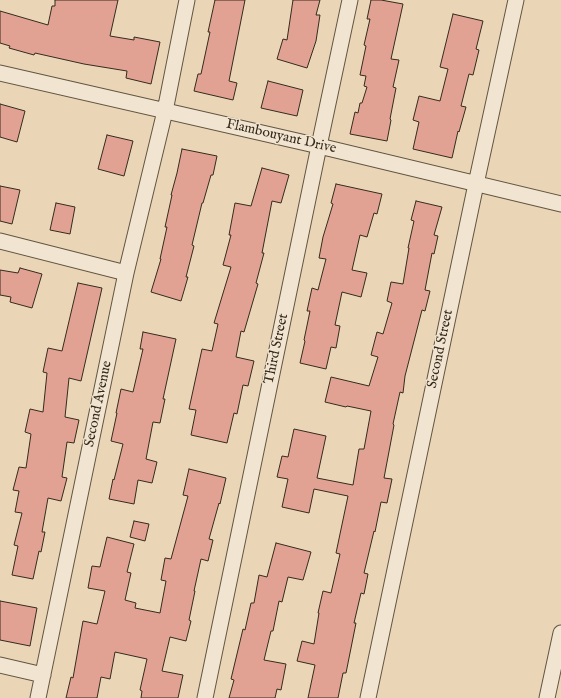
<!DOCTYPE html>
<style>
body{margin:0}
canvas{display:block;background:#ead5b6}
</style>
<canvas width="561" height="698"></canvas>
<script>
const context = document.querySelector('canvas').getContext('2d');
context.lineJoin = 'round';
function fill(path, color) {
  context.fillStyle = color;
  context.fill(path, 'evenodd');
}
function toPath(rows) {
  const path = new Path2D();
  for (const r of rows) {
    path.moveTo(r[0], r[1]);
    for (let i = 2; i < r.length; i += 2) path.lineTo(r[i], r[i + 1]);
  }
  return path;
}
function stroke(path, color, width, dash) {
  context.strokeStyle = color;
  context.lineWidth = width;
  context.lineCap = dash ? 'butt' : 'round';
  context.setLineDash(dash || []);
  context.stroke(path);
}
function drawText(font, color, halo, rows, align = 'center') {
  context.font = font + ' "IM FELL English",serif';
  context.lineWidth = 3;
  context.setLineDash([]);
  context.textBaseline = 'middle';
  context.strokeStyle = halo;
  context.fillStyle = color;
  for (const [text, x, y, turn = 0] of rows) {
    context.save();
    context.translate(x, y);
    context.rotate((+turn || 0) * Math.PI / 180);
    context.textAlign = isNaN(turn) ? turn : align;
    if (halo) context.strokeText(text, 0, 0);
    context.fillText(text, 0, 0);
    context.restore();
  }
}
const building = toPath([
 [55,0,118,0,110,36,134,40,134,37,160,42,151,84,126,78,127,71,84,64,35,53,34,55,9,48,10,46,0,43,0,11,48,25,52,6,55,6,55,0],
 [215,0,245,0,229,81,237,83,233,100,194,91,198,74,201,74,210,32,208,32,215,0],
 [293,0,320,0,316,15,320,15,316,41,307,68,277,59,283,39,287,40,293,0],
 [371,0,381,0,403,4,391,59,399,60,393,87,396,88,390,119,391,120,387,141,350,134,355,112,358,113,360,103,362,103,367,87,364,86,366,76,360,75,366,46,364,45,370,19,367,19,371,0],
 [453,14,483,21,476,49,479,50,473,75,469,74,461,106,466,107,459,132,458,131,452,158,413,149,419,122,413,120,419,96,440,101,448,69,440,67,453,14],
 [268,81,303,90,297,116,261,108,268,81],
 [0,104,25,111,17,142,0,137,0,104],
 [107,135,133,141,124,176,98,169,107,135],
 [182,149,217,156,213,175,211,175,203,203,202,203,192,245,194,246,186,277,188,277,181,301,151,292,161,259,160,259,167,227,165,227,172,195,171,195,177,173,182,149],
 [262,168,289,175,281,203,272,201,262,253,264,253,256,283,258,284,244,332,241,331,236,357,254,361,248,386,243,385,237,414,234,413,227,443,191,435,196,410,189,409,202,349,212,351,218,324,214,323,231,267,223,265,231,235,229,235,235,203,251,206,262,168],
 [336,184,382,194,377,214,374,213,367,237,360,235,352,270,367,273,361,297,342,292,335,325,340,326,336,348,331,347,326,369,300,363,305,341,304,340,310,311,307,311,312,288,318,290,326,259,319,258,323,237,333,204,331,203,336,184],
 [0,186,20,190,12,224,0,221,0,186],
 [416,201,442,207,434,235,438,236,434,254,432,253,425,290,430,291,425,311,422,310,405,376,403,393,400,392,393,424,394,425,384,478,392,479,387,503,381,502,375,532,374,531,364,573,368,574,364,594,361,593,354,623,356,623,346,673,343,673,338,698,308,698,315,665,297,661,302,641,314,644,319,613,318,613,323,591,331,593,340,554,336,553,348,496,314,489,309,513,282,507,288,479,277,477,282,456,288,457,294,429,326,436,317,478,353,485,359,449,364,449,371,411,347,406,346,407,325,402,331,377,369,386,378,357,371,355,377,332,383,334,392,303,387,301,391,282,403,284,409,248,408,248,414,221,411,220,416,201],
 [56,203,75,207,70,234,50,230,56,203],
 [20,268,42,274,32,308,10,302,11,297,0,295,0,270,18,273,20,268],
 [78,283,102,288,81,381,69,378,65,417,79,420,74,443,67,442,62,477,67,478,61,501,48,498,42,532,45,532,41,552,39,551,33,579,12,575,18,546,14,545,22,513,15,512,19,491,13,490,19,467,26,468,31,434,25,432,30,409,43,412,47,373,43,372,48,348,62,351,78,283],
 [143,332,176,339,163,399,165,399,160,423,153,422,146,459,157,462,152,483,138,480,134,504,109,499,113,479,114,480,123,444,111,441,117,413,116,413,121,389,133,392,143,349,140,349,143,332],
 [189,469,226,478,220,504,219,503,209,539,213,540,208,561,201,559,194,591,195,591,189,620,191,621,186,641,170,637,162,671,183,675,178,698,141,698,142,691,140,690,147,659,115,652,110,679,101,677,97,698,66,698,71,677,73,678,83,621,97,624,105,591,88,588,92,566,100,567,107,537,134,544,127,572,131,573,125,600,136,603,135,608,160,613,166,581,161,580,165,558,171,559,188,496,183,495,189,469],
 [134,521,149,524,145,541,130,537,134,521],
 [276,543,311,552,303,580,288,577,282,602,279,601,273,631,271,631,264,660,286,664,281,690,277,689,275,698,229,698,234,680,231,679,243,629,245,630,251,603,254,603,259,575,267,577,276,543],
 [0,601,37,608,30,646,0,640,0,601]
]);
const minor = toPath([
 [0,73,319,146,561,204],
 [0,241,126,273],
 [0,665,43,675],
 [38,698,126,273,165,111,187,0],
 [205,698,319,146,350,0],
 [368,698,476,184,516,0],
 [547,698,561,633]
]);
const streetNames = [
 ["Flambouyant Drive",281,137,13],
 ["Third Street",277,349,-78],
 ["Second Street",441,349,-78],
 ["Second Avenue",99,404,-78]
];
fill(building, '#e2a293');
stroke(building, '#352b1d', 1);
stroke(minor, '#625643', 17);
stroke(minor, '#f1e4d0', 15);
drawText('14px', '#352b1d', '#f1e4d0', streetNames);
</script>
